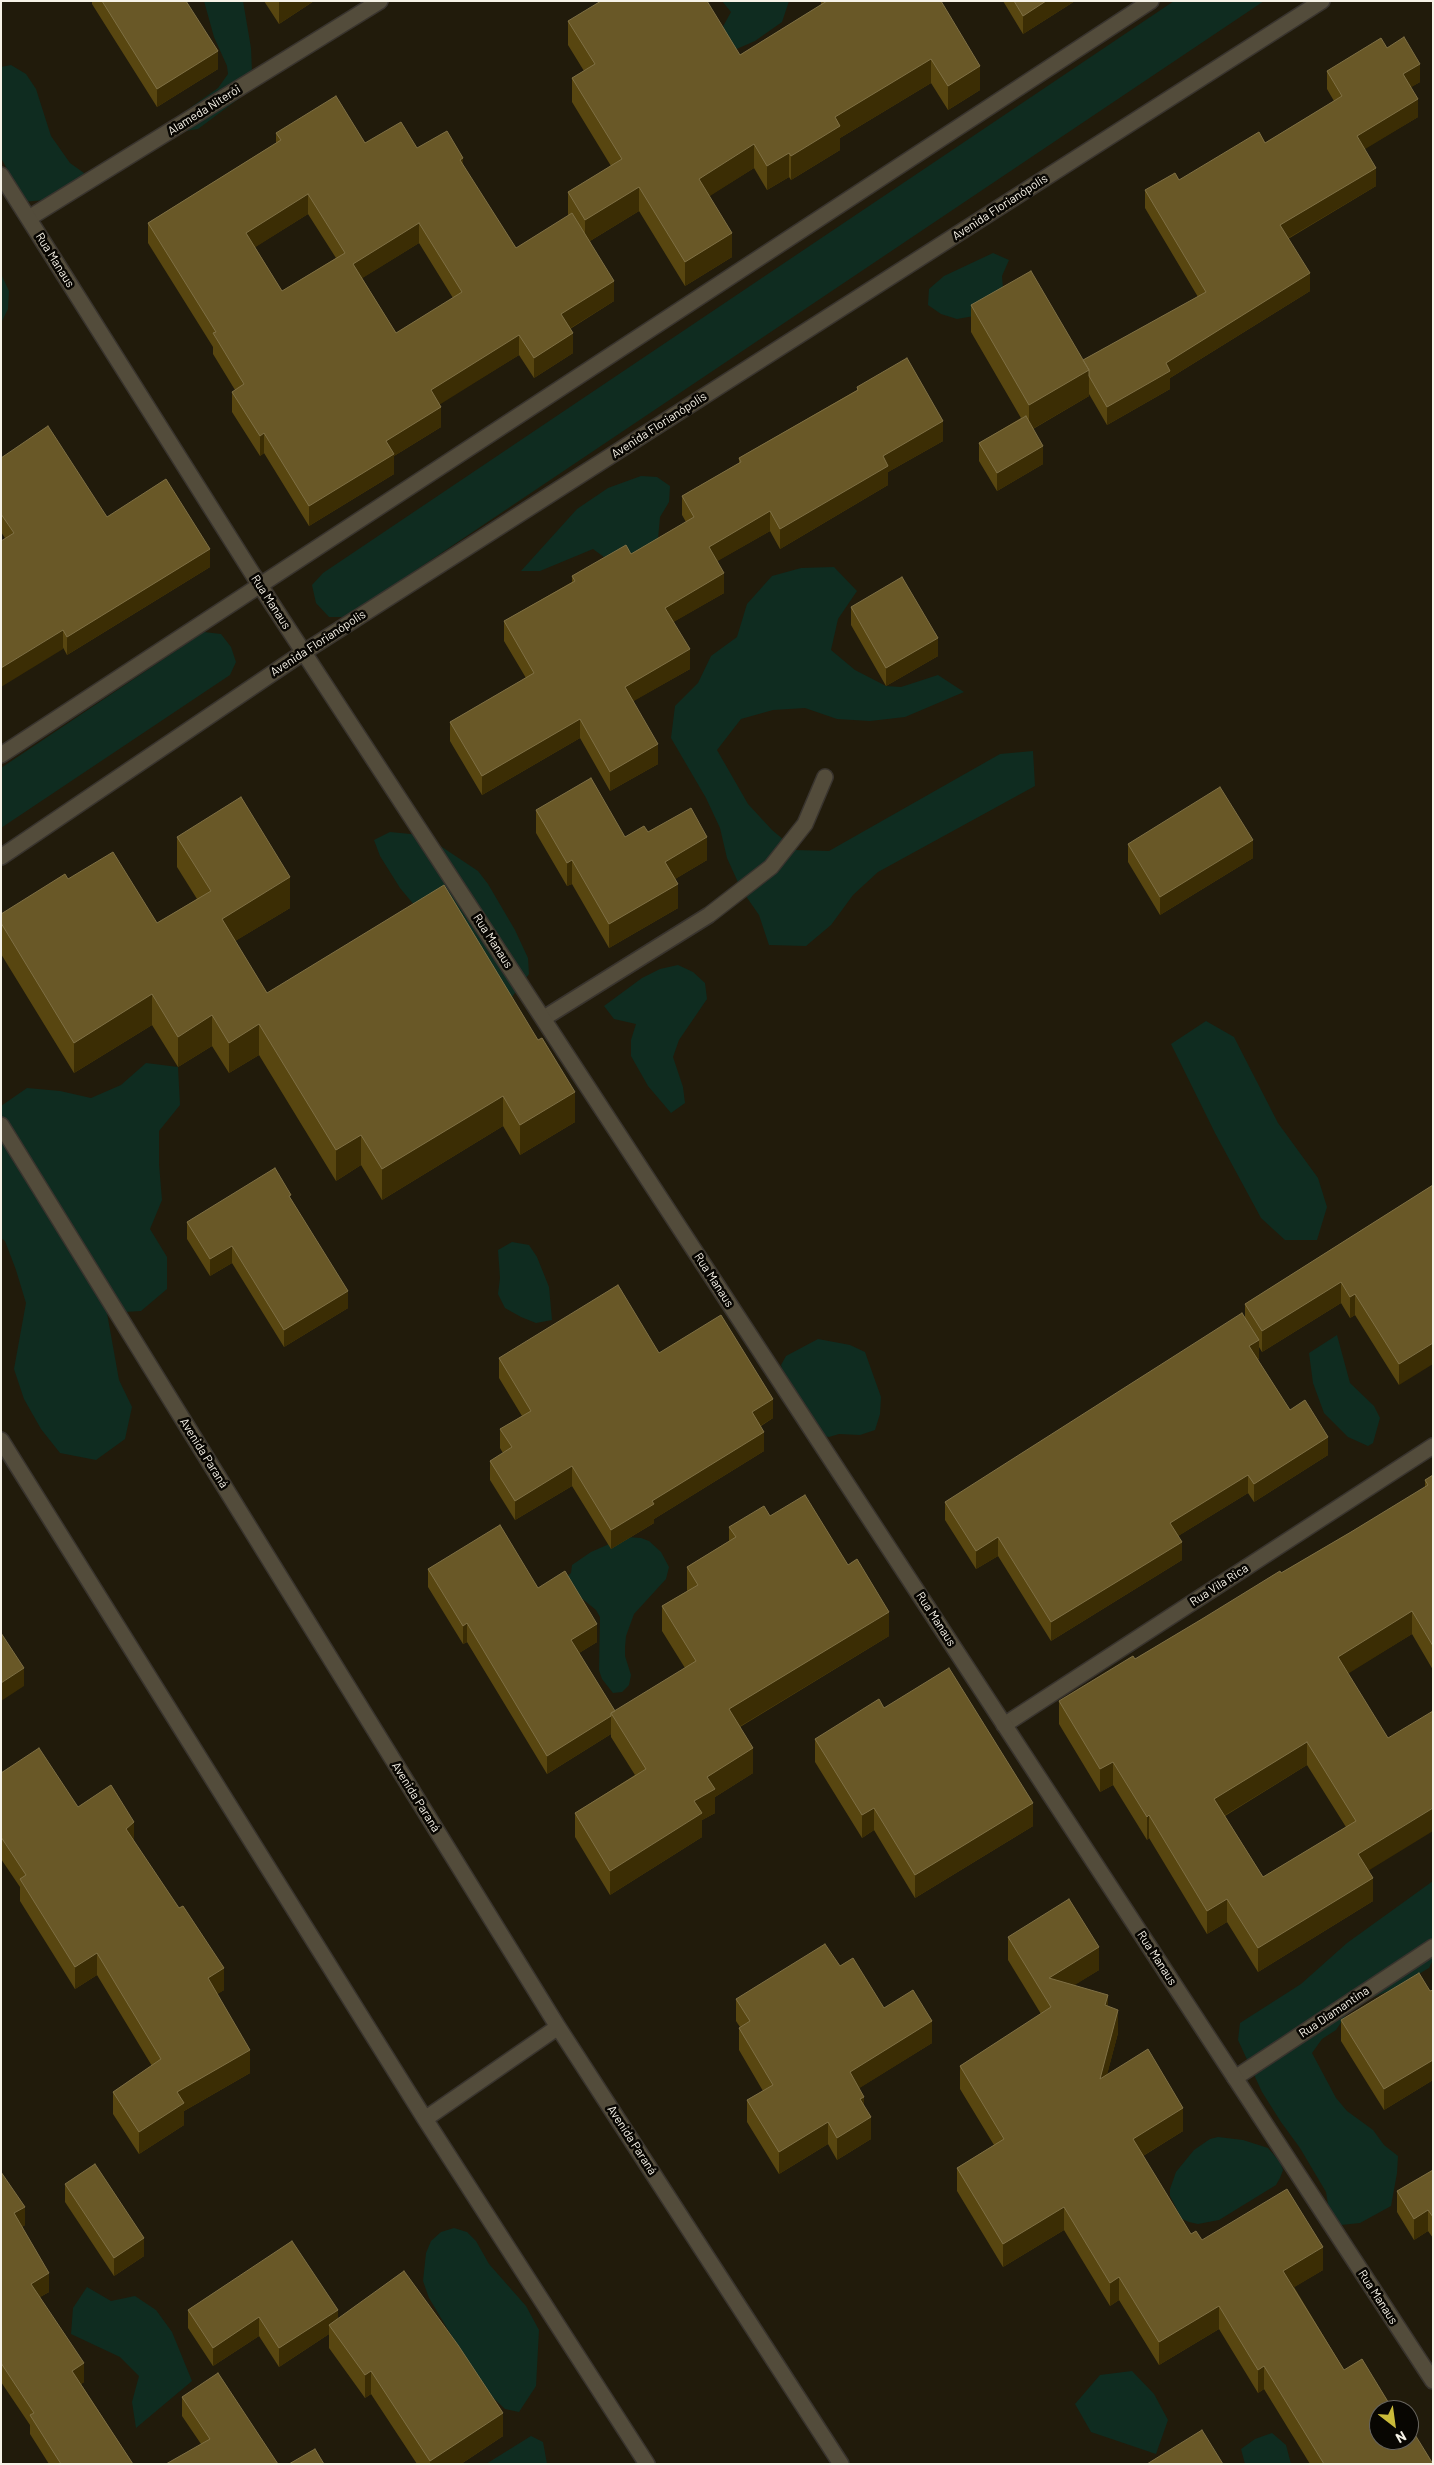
<!DOCTYPE html>
<meta charset="utf-8">
<style>
body{margin:0}
#map{position:relative;width:1434px;height:2465px;overflow:hidden;background:#211b0b;font-family:Barlow,sans-serif}
canvas{display:block}
.frame{position:absolute;inset:0;border:2px solid #f6f2e7;pointer-events:none}
.north{position:absolute;left:1369px;top:2400px;width:50px;height:50px;box-sizing:border-box;background:#080602;border:1px solid #67645e;border-radius:50%;rotate:150deg;font-size:14px;font-weight:700;line-height:20px;text-align:center;color:#f6f2e7}
.north::after{content:'';display:block;margin:auto;width:18px;height:22px;background:#caba3a;clip-path:polygon(50% 0,100% 100%,50% 72%,0 100%)}
</style>
<div id="map">
<canvas width="1434" height="2465"></canvas>
<div class="frame"></div>
<div class="north">N</div>
</div>
<script>
const context = document.querySelector('canvas').getContext('2d');
context.lineJoin = 'round';
function fill(path, color) {
  context.fillStyle = color;
  context.fill(path, 'evenodd');
}
function toPath(rows) {
  const path = new Path2D();
  for (const r of rows) {
    path.moveTo(r[0], r[1]);
    for (let i = 2; i < r.length; i += 2) path.lineTo(r[i], r[i + 1]);
  }
  return path;
}
function stroke(path, color, width, dash) {
  context.strokeStyle = color;
  context.lineWidth = width;
  context.lineCap = dash ? 'butt' : 'round';
  context.setLineDash(dash || []);
  context.stroke(path);
}
function drawText(font, color, halo, rows, align = 'center') {
  context.font = font + ' Barlow,sans-serif';
  context.lineWidth = 5;
  context.setLineDash([]);
  context.textBaseline = 'middle';
  context.strokeStyle = halo;
  context.fillStyle = color;
  for (const [text, x, y, turn = 0] of rows) {
    context.save();
    context.translate(x, y);
    context.rotate((+turn || 0) * Math.PI / 180);
    context.textAlign = isNaN(turn) ? turn : align;
    if (halo) context.strokeText(text, 0, 0);
    context.fillText(text, 0, 0);
    context.restore();
  }
}
const green = toPath([
 [204,1,243,1,251,48,252,72,246,90,241,97,198,129,179,132,177,123,180,115,218,88,228,74,227,66,214,37],
 [722,1,789,1,782,22,755,41,725,54,715,41,731,12],
 [1174,1,1264,1,346,617,329,617,316,603,312,585,323,573],
 [11,65,26,74,36,89,51,136,70,163,84,173,80,184,55,199,23,202,16,194,11,176,1,158,1,67],
 [993,253,1009,260,1002,276,1004,300,974,316,957,319,941,314,928,305,929,289,944,276],
 [1,264,2,276,9,291,8,309,1,323],
 [641,476,657,477,670,486,669,502,660,517,657,550,608,560,593,549,540,571,521,571,577,509,608,488],
 [834,567,857,591,838,619,831,650,855,670,886,686,901,687,938,675,964,692,905,717,870,721,837,719,805,708,773,710,741,719,717,750,748,804,772,830,796,850,829,851,1000,754,1033,751,1035,786,878,872,853,895,831,925,806,946,769,945,759,915,741,889,727,858,720,828,706,798,671,738,675,706,698,683,711,656,737,637,747,604,772,576,801,568],
 [204,632,221,634,231,647,236,662,230,675,1,828,1,768],
 [390,832,421,835,436,843,478,871,488,884,515,930,528,958,529,974,512,997,420,912,400,888,380,856,374,840],
 [678,965,693,972,705,983,707,999,679,1040,673,1057,683,1087,685,1103,671,1113,648,1086,631,1056,631,1040,636,1024,614,1019,604,1006,642,978,660,969],
 [1206,1021,1234,1037,1278,1123,1318,1178,1327,1207,1317,1240,1285,1240,1261,1218,1215,1133,1171,1044],
 [146,1063,178,1067,180,1105,159,1131,159,1164,162,1200,150,1229,167,1257,167,1289,141,1311,107,1313,119,1380,132,1407,125,1439,96,1460,60,1453,41,1429,24,1399,14,1369,26,1303,16,1270,5,1241,1,1238,1,1106,27,1088,60,1091,91,1098,121,1085],
 [512,1242,529,1245,537,1257,549,1287,552,1320,536,1323,521,1317,505,1308,498,1294,500,1278,498,1250],
 [1337,1335,1350,1383,1374,1406,1380,1418,1373,1443,1368,1446,1348,1437,1324,1413,1313,1383,1309,1353],
 [818,1339,850,1345,865,1352,881,1397,880,1414,875,1430,860,1435,839,1434,829,1437,819,1435,786,1382,781,1365,786,1356],
 [625,1537,641,1538,649,1541,661,1552,669,1567,666,1579,634,1614,626,1636,625,1647,625,1656,631,1675,629,1685,622,1692,613,1693,602,1679,599,1670,600,1617,596,1610,568,1587,563,1580,571,1573,572,1565,591,1552],
 [1433,1881,1433,1960,1429,1968,1391,1990,1352,2006,1336,2030,1322,2039,1312,2053,1336,2098,1347,2111,1373,2130,1384,2145,1398,2156,1397,2173,1391,2206,1360,2223,1341,2225,1329,2210,1326,2192,1300,2148,1281,2122,1262,2092,1238,2040,1240,2023,1301,1984,1347,1943],
 [1218,2137,1243,2140,1268,2148,1280,2162,1283,2170,1280,2178,1276,2185,1219,2220,1198,2224,1189,2222,1182,2219,1170,2196,1170,2189,1176,2172,1194,2150,1210,2139],
 [454,2228,467,2232,476,2241,489,2264,526,2306,539,2330,536,2386,519,2412,505,2409,483,2388,429,2298,423,2281,426,2253,431,2241,441,2232],
 [87,2287,111,2301,135,2296,156,2310,172,2332,192,2381,136,2428,132,2402,139,2376,120,2357,71,2334,73,2308],
 [1132,2371,1154,2394,1168,2420,1156,2454,1091,2432,1075,2404,1100,2375],
 [1272,2433,1286,2445,1291,2464,1245,2464,1241,2449,1255,2439],
 [531,2436,543,2442,547,2464,486,2464]
]);
const minor = toPath([
 [29,218,380,1],
 [544,1018,709,915,771,867,805,824,825,777],
 [1004,1725,1433,1446],
 [1235,2078,1433,1947]
]);
const tertiary = toPath([
 [1,175,259,584,1433,2381],
 [1,755,1151,1],
 [1,857,304,652,1322,1]
]);
const secondary = toPath([
 [1,1125,558,2027,841,2464],
 [1,1440,425,2119,647,2464],
 [425,2119,558,2027]
]);
const wall = toPath([
 [92,1,186,1,218,69,157,107,92,4],
 [264,1,314,1,279,24],
 [821,1,941,1,980,90,948,110,931,83,840,138,840,150,791,180,789,177,767,190,754,168,709,196,732,257,685,286,639,211,590,241,614,301,570,329,573,353,534,378,519,355,439,404,441,427,394,456,394,474,309,526,264,453,260,456,232,412,232,392,235,390,213,354,213,347,148,243,148,223,276,143,276,133,417,148,463,166,516,248,568,216,568,192,611,166,572,102,572,78,584,71,568,45,568,21,740,55,821,5],
 [308,214,336,258,282,291,255,247],
 [419,243,453,298,396,333,362,278],
 [1003,1,1075,1,1023,34],
 [1387,48,1420,82,1411,87,1418,117,1364,149,1376,186,1288,239,1310,291,1170,378,1170,389,1107,425,1089,394,1089,396,1033,429,1043,464,997,491,979,461,979,443,1021,418,971,332,971,305,1083,360,1198,297,1145,208,1145,190,1179,180,1265,143,1334,101,1327,89,1327,71],
 [857,387,943,441,888,472,888,485,780,549,770,531,717,561,724,593,673,622,690,669,633,701,658,764,610,791,580,738,482,795,450,741,450,722,526,678,504,641,504,621,572,582,572,576,631,554,686,522,682,515,682,496,739,463,739,458,857,390],
 [1,458,107,517,210,567,67,655,5,538,1,532],
 [851,607,938,656,886,686,851,625],
 [536,810,625,837,648,832,707,860,675,879,678,908,609,948,572,884,567,886,536,833],
 [177,837,290,908,235,941,267,993,575,1122,520,1155,503,1126,382,1200,361,1165,336,1181,259,1055,229,1073,212,1046,178,1067,152,1025,74,1073,1,954,1,914,68,879,157,923,197,899,177,867],
 [1128,844,1253,858,1160,915,1128,862],
 [1433,1185,1399,1385,1355,1315,1350,1318,1341,1303,1262,1352,1259,1347,1259,1358,1258,1360,1290,1410,1328,1455,1254,1502,1248,1493,1178,1536,1182,1560,1051,1641,998,1556,976,1569,945,1520,945,1502,1245,1318,1245,1304],
 [291,1199,348,1308,284,1347,232,1263,210,1276,187,1239,187,1222],
 [659,1353,773,1418,761,1426,764,1451,654,1519,654,1523,611,1549,572,1486,515,1520,490,1480,490,1461,503,1453,500,1448,500,1429,522,1416,499,1378,499,1358],
 [1433,1475,1433,1670,1412,1634,1348,1673,1369,1870,1373,1901,1258,1972,1227,1922,1207,1934,1149,1838,1147,1840,1113,1785,1100,1792,1059,1724,1059,1701,1135,1659,1351,1532,1425,1488,1425,1480],
 [1307,1765,1346,1827,1263,1877,1225,1816],
 [770,1516,889,1636,740,1727,753,1773,715,1797,715,1813,702,1820,702,1837,610,1895,575,1837,575,1813,635,1775,611,1737,611,1734,547,1774,467,1642,463,1644,428,1587,428,1569,538,1588,597,1642,579,1653,615,1711,685,1668,662,1631,662,1606,687,1591,687,1567,729,1541,729,1527],
 [884,1708,1033,1826,915,1898,874,1830,862,1838,815,1762,815,1739],
 [1,1773,78,1807,134,1841,224,1990,217,1994,250,2073,184,2111,184,2125,139,2154,113,2114,113,2092,152,2066,97,1975,75,1989,20,1901,20,1887,1,1859],
 [1008,1937,1099,1970,1074,1985,1108,2006,1118,2033,1107,2074,1183,2131,1143,2156,1191,2234,1202,2240,1323,2270,1294,2287,1344,2370,1379,2410,1433,2464,1310,2464,1264,2389,1258,2393,1219,2329,1159,2365,1119,2300,1110,2306,1064,2230,1003,2267,957,2191,957,2168,994,2145,960,2089,960,2066,1041,2014,1008,1960],
 [840,1966,884,2008,932,2043,859,2088,864,2107,871,2139,837,2160,828,2144,779,2174,747,2122,747,2100,763,2091,739,2050,739,2028,740,2027,736,2021,736,1999],
 [1433,1990,1433,2080,1384,2110,1341,2041,1341,2020],
 [1433,2170,1433,2238,1428,2231,1414,2240,1397,2212,1397,2191],
 [1,2172,25,2225,22,2227,49,2292,40,2297,84,2382,81,2384,133,2464,49,2464,30,2434,30,2425,1,2382],
 [65,2184,144,2256,114,2276,65,2202],
 [188,2310,338,2319,503,2436,461,2464,417,2464,371,2394,365,2398,329,2348,329,2334,279,2367,259,2336,213,2366,188,2328],
 [182,2397,278,2464,201,2444,182,2416]
]);
const shadedWall = toPath([
 [280,1,314,1,279,24,279,2],
 [1046,1,1075,1,1023,34,1023,16],
 [218,51,218,69,157,107,157,89],
 [931,59,931,83,840,138,840,150,791,180,791,156,835,117],
 [1420,64,1420,82,1403,92,1403,74],
 [980,66,980,90,948,110,948,86],
 [1418,99,1418,117,1357,154,1357,136],
 [754,144,754,168,699,203,699,179],
 [789,153,789,177,767,190,767,166],
 [463,158,463,178,460,160],
 [1376,168,1376,186,1280,243,1280,225],
 [639,187,639,211,585,244,585,220],
 [308,194,308,214,246,253,246,233],
 [419,223,419,243,353,284,353,264],
 [732,233,732,257,685,286,685,262],
 [1310,273,1310,291,1170,378,1170,389,1107,425,1107,407,1166,363],
 [614,281,614,301,561,334,561,314],
 [573,333,573,353,534,378,534,358],
 [519,335,519,355,431,410,431,390],
 [1089,370,1089,396,1029,431,1029,405],
 [441,407,441,427,394,456,394,474,309,526,309,506,386,441],
 [943,421,943,441,888,472,888,485,780,549,780,529,883,456],
 [264,433,264,453,260,456,260,436],
 [1043,446,1043,464,997,491,997,473],
 [770,511,770,531,709,566,709,547],
 [210,549,210,567,67,655,67,637],
 [724,573,724,593,665,627,665,608],
 [63,630,63,649,1,687,1,668],
 [938,638,938,656,886,686,886,668],
 [690,649,690,669,625,706,625,687],
 [580,719,580,738,482,795,482,776],
 [658,744,658,764,610,791,610,772],
 [707,837,707,860,665,885,665,862],
 [1253,840,1253,858,1160,915,1160,897],
 [572,860,572,884,567,886,567,863],
 [290,877,290,908,222,949,222,919],
 [678,884,678,908,609,948,609,924],
 [152,994,152,1025,74,1073,74,1043],
 [212,1015,212,1046,178,1067,178,1037],
 [259,1024,259,1055,229,1073,229,1043],
 [575,1092,575,1122,520,1155,520,1125],
 [503,1096,503,1126,382,1200,382,1169],
 [361,1135,361,1165,336,1181,336,1150],
 [232,1246,232,1263,210,1276,210,1259],
 [1341,1282,1341,1303,1262,1352,1262,1331],
 [348,1291,348,1308,284,1347,284,1330],
 [1355,1294,1355,1315,1350,1318,1350,1297],
 [1259,1340,1259,1358,1249,1365,1249,1346],
 [1433,1343,1433,1364,1399,1385,1399,1364],
 [773,1399,773,1418,752,1431,752,1412],
 [764,1432,764,1451,654,1519,654,1523,611,1549,611,1530,652,1501],
 [1328,1437,1328,1455,1254,1502,1254,1484],
 [572,1466,572,1486,515,1520,515,1501],
 [1248,1475,1248,1493,1170,1541,1170,1523],
 [998,1537,998,1556,976,1569,976,1551],
 [1182,1542,1182,1560,1051,1641,1051,1622],
 [1412,1611,1412,1634,1338,1680,1338,1657],
 [889,1612,889,1636,729,1733,729,1709],
 [467,1623,467,1642,463,1644,463,1626],
 [597,1624,597,1642,571,1658,571,1640],
 [24,1668,24,1686,1,1701,1,1683],
 [611,1716,611,1734,547,1774,547,1756],
 [1307,1742,1307,1765,1214,1822,1214,1799],
 [753,1748,753,1773,715,1797,715,1813,702,1820,702,1837,610,1895,610,1871,694,1801,707,1777],
 [1113,1762,1113,1785,1100,1792,1100,1769],
 [1033,1803,1033,1826,915,1898,915,1875],
 [874,1808,874,1830,862,1838,862,1815],
 [1433,1808,1433,1831,1358,1877,1358,1854],
 [1149,1815,1149,1838,1147,1840,1147,1817],
 [134,1822,134,1844,126,1829],
 [1373,1878,1373,1901,1258,1972,1258,1948],
 [1227,1899,1227,1922,1207,1934,1207,1911],
 [1099,1947,1099,1970,1049,2001,1049,1978],
 [97,1953,97,1975,75,1989,75,1967],
 [224,1968,224,1990,208,2000,208,1978],
 [1108,1995,1108,2018,1105,2005],
 [1118,2010,1118,2033,1100,2102,1100,2079],
 [932,2021,932,2043,850,2094,850,2072],
 [250,2050,250,2073,184,2111,184,2125,139,2154,139,2132,177,2092],
 [1433,2060,1433,2080,1384,2110,1384,2089],
 [864,2097,864,2119,860,2099],
 [1183,2108,1183,2131,1133,2162,1133,2139],
 [871,2117,871,2139,837,2160,837,2138],
 [828,2122,828,2144,779,2174,779,2152],
 [25,2207,25,2225,14,2231,14,2213],
 [1064,2207,1064,2230,1003,2267,1003,2244],
 [1428,2210,1428,2231,1414,2240,1414,2219],
 [144,2238,144,2256,114,2276,114,2258],
 [1323,2247,1323,2270,1283,2294,1283,2271],
 [49,2273,49,2292,31,2302,31,2284],
 [1119,2277,1119,2300,1110,2306,1110,2283],
 [1219,2306,1219,2329,1159,2365,1159,2342],
 [338,2310,338,2328,329,2325,329,2334,279,2367,279,2348],
 [259,2317,259,2336,213,2366,213,2348],
 [84,2363,84,2382,72,2390,72,2371],
 [1264,2366,1264,2389,1258,2393,1258,2370],
 [371,2371,371,2394,365,2398,365,2375],
 [503,2413,503,2436,461,2464,430,2464,430,2461]
]);
const building = toPath([
 [102,1,186,1,218,51,157,89,102,1],
 [601,1,707,1,740,55,827,1,941,1,980,66,948,86,931,59,835,117,840,126,791,156,789,153,767,166,754,144,699,179,732,233,685,262,639,187,585,220,568,192,622,159,572,78,595,64,568,21,601,1],
 [1014,1,1046,1,1023,16,1014,1],
 [1404,37,1420,64,1403,74,1418,99,1357,136,1376,168,1280,225,1310,273,1166,363,1170,371,1107,407,1089,376,1089,370,1083,360,1206,292,1145,190,1175,173,1179,180,1259,132,1265,143,1342,96,1327,71,1381,38,1387,48,1404,37],
 [336,96,365,143,401,122,417,148,447,131,463,158,460,160,516,248,572,213,614,281,561,314,573,333,534,358,519,335,431,390,441,407,386,441,394,454,309,506,264,433,260,436,232,392,244,384,213,333,216,332,148,223,281,140,276,133,336,96],
 [308,194,345,253,282,291,246,233,308,194],
 [419,223,462,292,396,333,353,264,419,223],
 [1031,271,1089,370,1029,405,971,305,1031,271],
 [907,358,943,421,883,456,888,466,780,529,770,511,709,547,724,573,665,608,690,649,625,687,658,744,610,772,580,719,482,776,450,722,534,673,504,621,575,581,572,576,626,545,631,554,694,517,682,496,741,462,739,458,858,390,857,387,907,358],
 [1026,416,1043,446,997,473,979,443,1026,416],
 [48,426,107,517,166,479,210,549,67,637,63,630,1,668,1,541,14,533,1,514,1,458,48,426],
 [902,577,938,638,886,668,851,607,902,577],
 [591,778,625,837,644,826,648,832,691,808,707,837,665,862,678,884,609,924,572,860,567,863,536,810,591,778],
 [1220,787,1253,840,1160,897,1128,844,1220,787],
 [241,797,290,877,222,919,267,993,444,885,538,1040,542,1038,575,1092,520,1125,503,1096,382,1169,361,1135,336,1150,259,1024,229,1043,212,1015,178,1037,152,994,74,1043,1,923,1,914,65,874,68,879,113,852,157,923,211,891,177,837,241,797],
 [275,1168,291,1195,289,1196,348,1291,284,1330,232,1246,210,1259,187,1222,275,1168],
 [1433,1185,1433,1343,1399,1364,1355,1294,1350,1297,1341,1282,1262,1331,1245,1304,1433,1185],
 [618,1285,659,1353,721,1315,773,1399,752,1412,764,1432,652,1501,654,1504,611,1530,572,1466,515,1501,490,1461,512,1447,500,1429,531,1411,499,1358,618,1285],
 [1242,1313,1259,1340,1249,1346,1290,1410,1305,1400,1328,1437,1254,1484,1248,1475,1170,1523,1182,1542,1051,1622,998,1537,976,1551,945,1502,1242,1313],
 [1433,1475,1433,1646,1412,1611,1338,1657,1388,1738,1433,1711,1433,1808,1358,1854,1373,1878,1258,1948,1227,1899,1207,1911,1149,1815,1147,1817,1113,1762,1100,1769,1059,1701,1133,1656,1135,1659,1202,1619,1280,1571,1281,1573,1351,1532,1428,1485,1425,1480,1433,1475],
 [1307,1742,1356,1821,1263,1877,1214,1799,1307,1742],
 [805,1495,848,1565,857,1559,889,1612,729,1709,753,1748,707,1777,715,1789,694,1801,702,1813,610,1871,575,1813,646,1769,611,1713,696,1661,662,1606,698,1585,687,1567,736,1537,729,1527,764,1506,770,1516,805,1495],
 [500,1525,538,1588,565,1571,597,1624,571,1640,615,1711,611,1713,611,1716,547,1756,467,1623,463,1626,428,1569,500,1525],
 [1,1633,24,1668,1,1683,1,1633],
 [949,1668,1033,1803,915,1875,874,1808,862,1815,815,1739,879,1699,884,1708,949,1668],
 [39,1748,78,1807,111,1785,134,1822,126,1829,179,1908,183,1906,224,1968,208,1978,250,2050,177,2092,184,2103,139,2132,113,2092,161,2059,97,1953,75,1967,20,1879,26,1875,1,1837,1,1773,39,1748],
 [1069,1899,1099,1947,1049,1978,1108,1995,1105,2005,1118,2010,1100,2079,1148,2049,1183,2108,1133,2139,1191,2234,1196,2231,1202,2240,1287,2189,1323,2247,1283,2271,1344,2370,1362,2359,1393,2410,1379,2410,1379,2440,1409,2440,1409,2436,1414,2433,1433,2464,1324,2464,1264,2366,1258,2370,1219,2306,1159,2342,1119,2277,1110,2283,1064,2207,1003,2244,957,2168,1004,2139,960,2066,1051,2007,1008,1937,1069,1899],
 [825,1944,840,1966,853,1958,884,2008,913,1990,932,2021,850,2072,864,2097,860,2099,871,2117,837,2138,828,2122,779,2152,747,2100,773,2085,739,2028,750,2021,736,1999,825,1944],
 [1419,1973,1430,1991,1433,1990,1433,2060,1384,2089,1341,2020,1419,1973],
 [95,2164,144,2238,114,2258,65,2184,95,2164],
 [1433,2170,1433,2217,1428,2210,1414,2219,1397,2191,1433,2170],
 [1,2172,25,2207,14,2213,49,2273,31,2284,84,2363,72,2371,133,2464,61,2464,30,2415,34,2413,1,2363,1,2172],
 [292,2241,338,2310,279,2348,259,2317,213,2348,188,2310,292,2241],
 [404,2271,458,2345,503,2413,430,2461,371,2371,365,2375,329,2325,404,2271],
 [218,2373,278,2464,166,2464,210,2439,182,2397,218,2373],
 [1202,2430,1223,2464,1147,2464,1202,2430],
 [315,2449,324,2464,289,2464,315,2449]
]);
const streetNames = [
 ["Alameda Niterói",204,110,-32],
 ["Avenida Florianópolis",1000,207,-33],
 ["Rua Manaus",55,260,58],
 ["Avenida Florianópolis",659,425,-33],
 ["Rua Manaus",271,602,57],
 ["Avenida Florianópolis",318,643,-33],
 ["Rua Manaus",493,941,57],
 ["Rua Manaus",714,1280,57],
 ["Avenida Paraná",204,1453,58],
 ["Rua Vila Rica",1219,1585,-33],
 ["Rua Manaus",936,1619,57],
 ["Avenida Paraná",416,1797,58],
 ["Rua Manaus",1157,1958,57],
 ["Rua Diamantina",1334,2012,-34],
 ["Avenida Paraná",632,2140,57],
 ["Rua Manaus",1378,2297,57]
];
fill(green, '#0f2c20');
stroke(minor, '#39342e', 18);
stroke(tertiary, '#39342e', 18);
stroke(secondary, '#39342e', 18);
stroke(minor, '#534c3b', 15);
stroke(tertiary, '#534c3b', 15);
stroke(secondary, '#534c3b', 15);
fill(wall, '#584610');
fill(shadedWall, '#3b2d04');
fill(building, '#695827');
stroke(building, '#7f7045', 1);
drawText('12px', '#f6f2e7', '#080602', streetNames);
</script>
